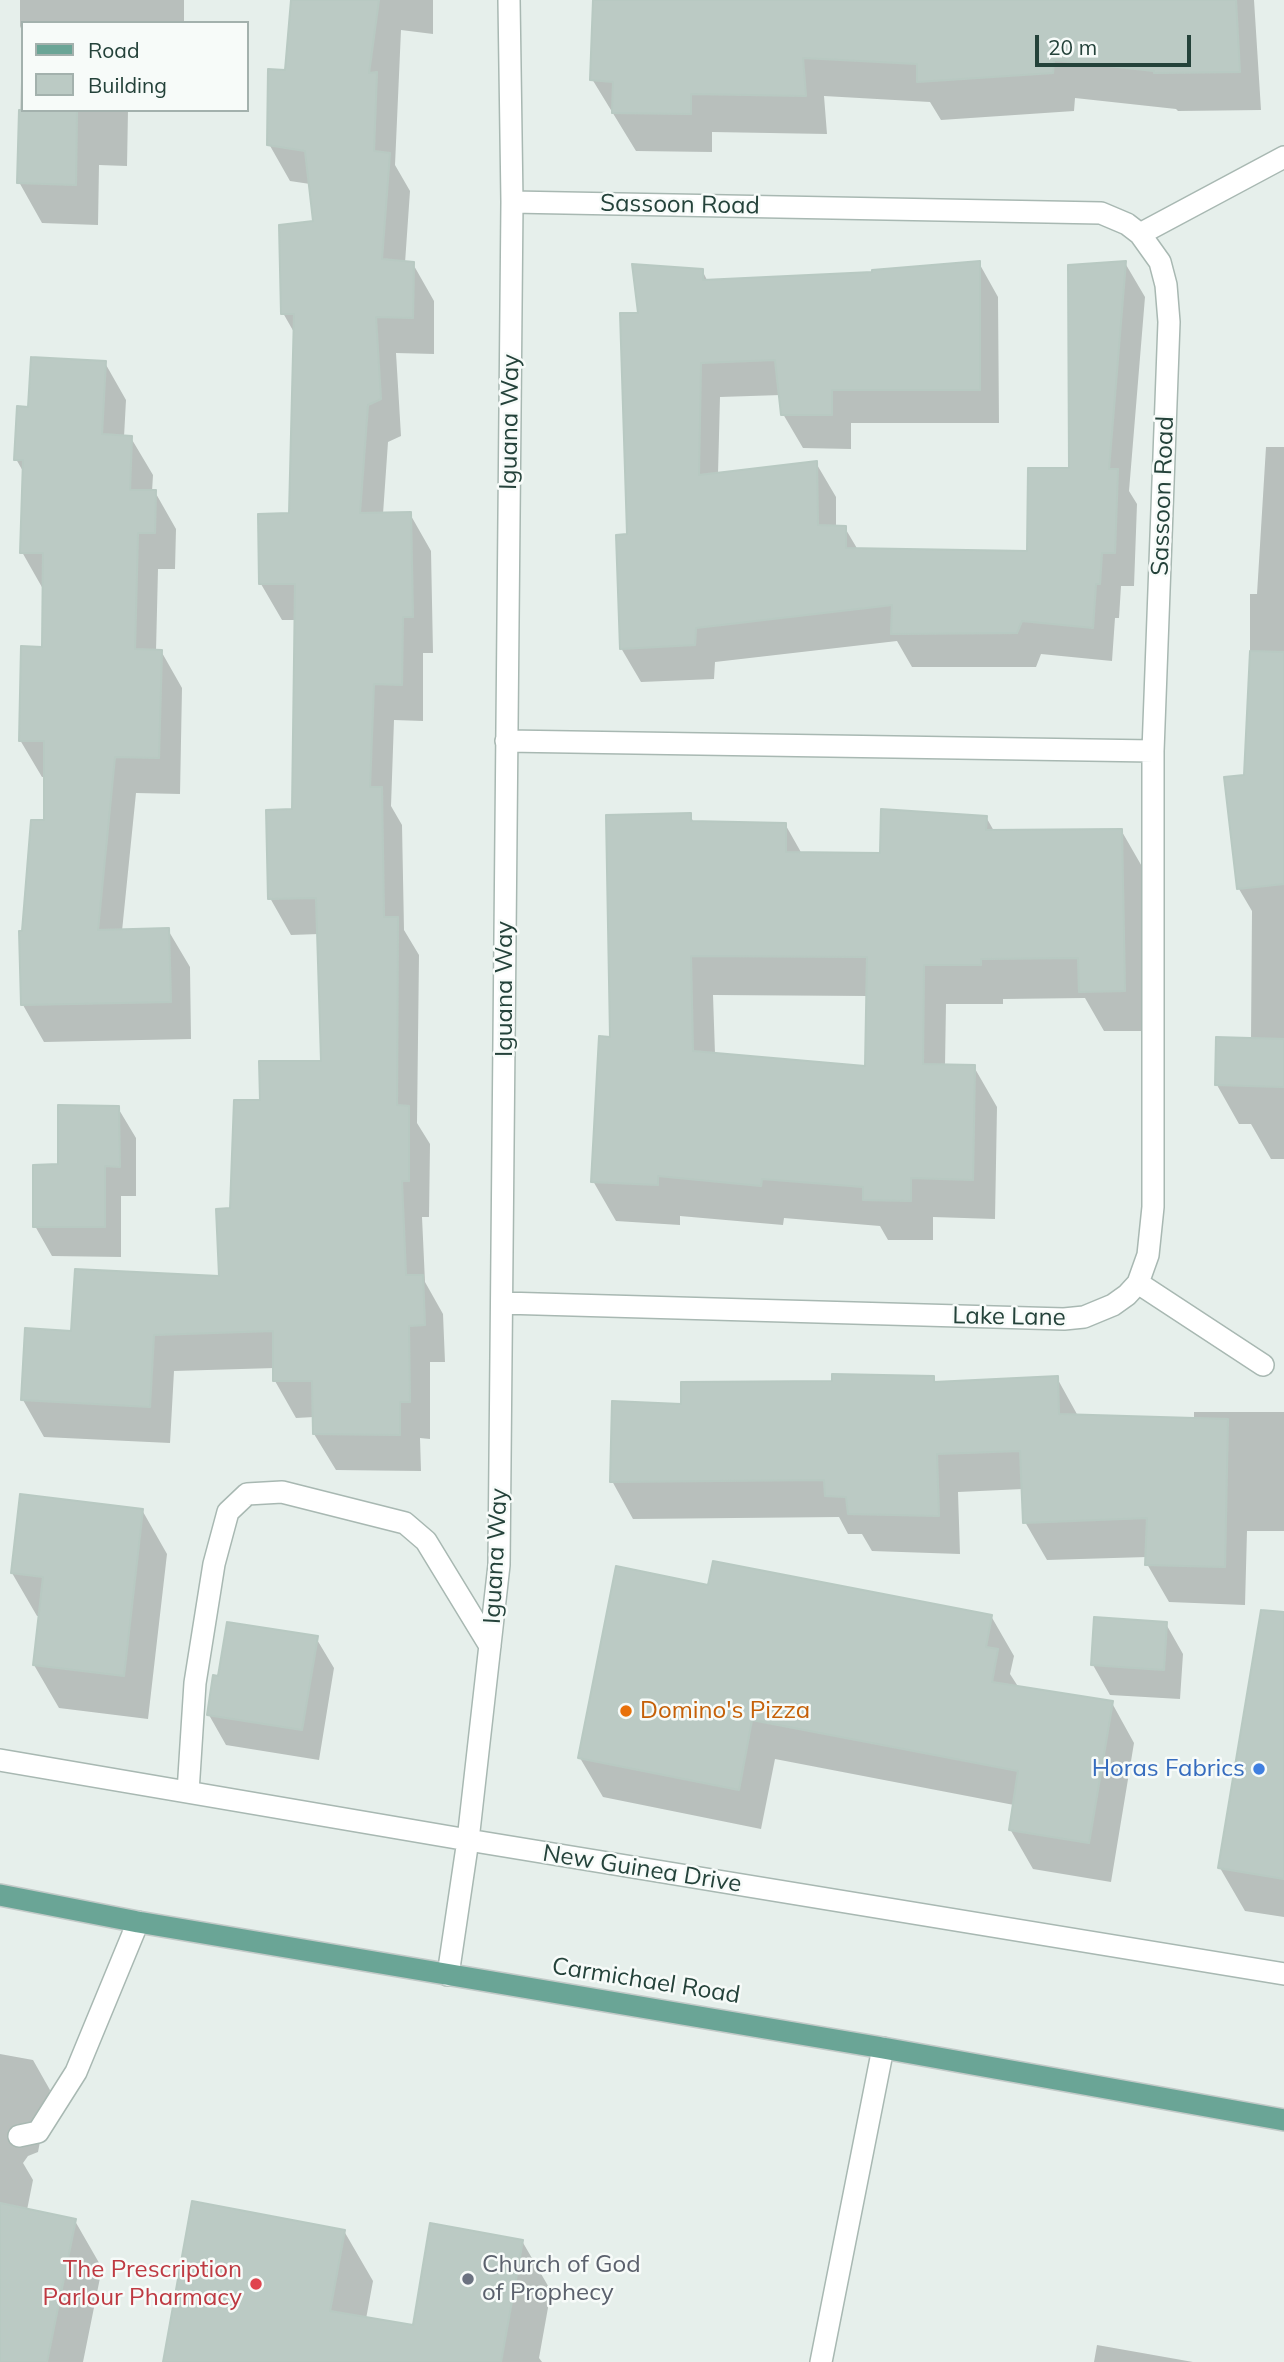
<!DOCTYPE html>
<style>
body{margin:0}
#map{position:relative;width:1284px;height:2362px;overflow:hidden;background:#e6efeb;font-family:Mulish,sans-serif}
canvas{display:block}
.legend{position:absolute;left:21px;top:21px;width:228px;height:91px;box-sizing:border-box;background:#f7fbf9;border:2px solid #a3b1ad;margin:0;padding:9px 12px;list-style:none;font-size:21px;color:#24423a}
.legend li{display:flex;align-items:center;gap:14px;height:35px}
.legend b{width:35px;border:2px solid #a3b1ad}
.scale{position:absolute;left:1035px;top:35px;width:156px;height:32px;box-sizing:border-box;border:4px solid #24423a;border-top:0;padding-left:9px;font-size:21px;line-height:24px;white-space:nowrap;color:#24423a;-webkit-text-stroke:5px #f7fbf9;paint-order:stroke}
</style>
<div id="map">
<canvas width="1284" height="2362"></canvas>
<ul class="legend">
<li><b style="height:9px;background:#6aa596"></b>Road</li>
<li><b style="height:19px;background:#bbcac4"></b>Building</li>
</ul>
<div class="scale">20 m</div>
</div>
<script>
const context = document.querySelector('canvas').getContext('2d');
context.lineJoin = 'round';
function fill(path, color) {
  context.fillStyle = color;
  context.fill(path, 'evenodd');
}
function toPath(rows) {
  const path = new Path2D();
  for (const r of rows) {
    path.moveTo(r[0], r[1]);
    for (let i = 2; i < r.length; i += 2) path.lineTo(r[i], r[i + 1]);
  }
  return path;
}
function stroke(path, color, width, dash) {
  context.strokeStyle = color;
  context.lineWidth = width;
  context.lineCap = dash ? 'butt' : 'round';
  context.setLineDash(dash || []);
  context.stroke(path);
}
function drawText(font, color, halo, rows, align = 'center') {
  context.font = font + ' Mulish,sans-serif';
  context.lineWidth = 5;
  context.setLineDash([]);
  context.textBaseline = 'middle';
  context.strokeStyle = halo;
  context.fillStyle = color;
  for (const [text, x, y, turn = 0] of rows) {
    context.save();
    context.translate(x, y);
    context.rotate((+turn || 0) * Math.PI / 180);
    context.textAlign = isNaN(turn) ? turn : align;
    if (halo) context.strokeText(text, 0, 0);
    context.fillText(text, 0, 0);
    context.restore();
  }
}
const shadow = toPath([
 [20,0,184,0,184,23,23,23,23,110,128,110,127,166,99,165,98,225,42,223,19,182,22,31,20,26],
 [293,0,433,0,433,34,401,30,395,165,410,191,405,263,413,264,434,301,434,354,396,353,401,436,388,442,383,514,410,514,431,551,433,653,423,653,423,721,394,720,391,806,402,825,404,930,419,955,417,1123,430,1144,429,1217,422,1217,425,1282,443,1314,445,1362,430,1362,430,1439,420,1438,421,1471,336,1470,314,1434,314,1417,296,1418,275,1381,275,1368,174,1371,170,1443,44,1437,23,1400,73,1333,221,1278,232,1210,262,1101,322,1063,319,934,291,935,270,898,293,811,297,620,282,620,261,584,291,515,295,334,283,313,315,222,310,184,290,181,269,144,286,71],
 [594,0,1254,0,1261,110,1178,111,1176,109,1075,98,1074,111,941,120,930,102,824,96,827,134,712,132,712,152,636,151,592,79],
 [979,263,998,297,999,423,851,423,851,449,803,448,783,414,781,395,720,397,718,474,816,463,836,497,836,527,845,528,858,550,1029,553,1070,470,1125,263,1145,297,1129,491,1137,504,1134,586,1121,586,1119,618,1115,618,1112,661,1041,654,1036,667,912,667,897,641,715,662,714,679,641,682,621,648,640,315,702,270,708,282,873,274],
 [105,363,126,400,124,437,131,438,153,475,152,492,155,492,176,529,175,569,158,569,156,651,161,651,182,688,180,794,136,793,122,931,168,930,190,967,191,1039,44,1042,23,1005,46,822,46,777,42,777,20,740,44,649,43,589,22,552,24,473,16,459,30,409],
 [1266,447,1284,447,1284,1159,1271,1159,1251,1124,1239,1124,1217,1085,1251,1040,1252,911,1239,889,1250,677,1250,594,1257,594],
 [690,815,694,823,785,824,802,854,882,855,986,817,994,831,1121,830,1144,870,1147,1031,1104,1031,1085,998,1003,999,1003,1004,946,1004,945,1066,974,1067,997,1107,995,1219,933,1217,933,1240,888,1240,880,1226,784,1218,783,1225,680,1216,680,1225,616,1221,593,1181,612,1039],
 [713,995,868,996,867,1068,715,1054],
 [118,1108,136,1138,136,1196,121,1196,121,1257,52,1256,35,1226,60,1166],
 [933,1378,937,1383,1057,1378,1078,1416,1194,1420,1194,1412,1284,1412,1284,1531,1247,1531,1245,1605,1169,1602,1147,1564,1147,1557,1047,1560,1025,1522,1023,1489,958,1492,960,1554,872,1551,862,1534,848,1534,839,1517,633,1519,612,1481,683,1405,834,1382],
 [142,1510,167,1554,148,1719,59,1708,34,1665,40,1616,37,1616,12,1573],
 [710,1587,991,1616,1014,1656,1010,1674,1019,1688,1112,1703,1134,1743,1111,1882,1033,1869,1010,1829,1014,1805,775,1759,761,1829,603,1797,580,1758],
 [1166,1624,1183,1654,1180,1699,1110,1695,1093,1665],
 [316,1638,334,1668,319,1760,226,1745,209,1715,220,1678],
 [1284,1672,1284,1917,1245,1911,1220,1868],
 [0,2054,33,2060,50,2090,38,2152,28,2156,23,2163,33,2180,27,2210,75,2221,102,2268,83,2362,0,2362],
 [344,2231,373,2281,366,2319,414,2327,522,2241,551,2291,539,2358,542,2362,165,2362],
 [1097,2345,1193,2362,1094,2362]
]);
const building = toPath([
 [291,0,379,0,369,73,377,72,374,151,390,153,382,259,414,262,413,318,376,317,381,399,368,405,360,513,411,512,413,617,403,617,402,685,374,684,370,787,382,787,384,917,398,917,397,1105,409,1106,409,1181,402,1181,406,1275,423,1275,425,1325,409,1326,410,1402,400,1402,400,1435,313,1434,312,1381,273,1381,273,1331,154,1335,150,1407,21,1400,25,1328,71,1331,75,1269,219,1276,216,1209,230,1208,234,1100,260,1100,259,1061,321,1061,316,898,268,899,266,810,292,809,295,584,259,584,258,514,289,513,294,314,281,314,279,225,313,221,305,151,267,145,268,69,285,70,291,0],
 [593,0,1236,0,1240,72,1154,73,1154,71,1054,60,1053,73,917,82,917,64,803,58,806,96,691,94,691,114,612,113,613,82,590,80,593,0],
 [19,110,77,110,76,185,17,183,19,110],
 [980,261,980,390,832,390,832,415,781,415,775,360,701,363,699,475,817,461,818,525,846,526,846,548,1027,551,1028,468,1069,468,1068,265,1126,261,1109,469,1118,469,1115,553,1102,553,1100,584,1096,584,1093,628,1022,621,1017,633,891,634,892,605,696,628,695,645,620,649,616,535,627,534,620,313,638,313,632,264,703,269,703,280,872,272,872,270,980,261],
 [31,357,106,361,102,434,132,436,130,490,156,490,155,533,138,533,135,649,162,650,159,758,115,757,98,930,169,928,171,1002,21,1005,19,931,22,931,31,820,44,820,44,741,19,741,21,646,42,647,43,553,20,553,23,460,14,460,17,406,28,407,31,357],
 [1250,651,1284,652,1284,884,1237,889,1224,777,1244,775,1250,651],
 [881,809,987,816,986,830,1122,829,1125,991,1079,992,1078,958,981,959,981,965,924,965,923,1064,975,1065,973,1180,911,1178,911,1201,863,1200,863,1187,762,1179,761,1186,658,1176,658,1185,591,1182,599,1036,610,1037,606,815,691,813,691,821,786,823,786,852,880,853,881,809],
 [691,956,867,957,865,1066,693,1051,691,956],
 [1216,1037,1284,1039,1284,1087,1215,1085,1216,1037],
 [58,1105,119,1106,120,1167,105,1166,105,1227,33,1227,33,1165,58,1164,58,1105],
 [832,1374,934,1376,934,1382,1058,1376,1059,1414,1228,1419,1225,1567,1145,1565,1147,1518,1023,1523,1020,1451,937,1454,939,1516,848,1514,846,1497,825,1496,824,1480,610,1482,612,1401,681,1404,681,1382,832,1381,832,1374],
 [20,1494,143,1509,124,1676,33,1665,43,1577,11,1573,20,1494],
 [713,1561,992,1615,986,1647,998,1649,992,1682,1113,1701,1089,1843,1009,1830,1018,1771,752,1720,739,1790,578,1758,616,1566,708,1585,713,1561],
 [1261,1610,1284,1612,1284,1879,1218,1868,1261,1610],
 [1094,1617,1167,1622,1164,1670,1091,1665,1094,1617],
 [227,1622,318,1636,302,1730,207,1715,213,1675,218,1676,227,1622],
 [192,2201,345,2230,330,2311,413,2325,430,2223,523,2240,501,2362,163,2362,192,2201],
 [0,2203,76,2219,47,2362,0,2362,0,2203]
]);
const lane = toPath([
 [19,2136,38,2132,76,2072,138,1922],
 [821,2362,883,2048]
]);
const street = toPath([
 [1140,234,1284,157],
 [506,741,1153,751],
 [1138,1283,1263,1365],
 [503,1303,1064,1319,1084,1317,1113,1305,1127,1295,1138,1283,1148,1255,1153,1207,1153,751,1169,322,1166,285,1160,262,1140,234,1127,224,1101,213,512,202],
 [0,1760,468,1840,1284,1974],
 [188,1792,195,1683,214,1564,228,1512,247,1494,282,1492,405,1523,426,1541,490,1646],
 [448,1975,468,1840,499,1565,512,202,509,0]
]);
const primary = toPath([
 [0,1895,138,1922,883,2048,1284,2120]
]);
const markers = [
 [626,1711,7,"#e8710a"],
 [1259,1769,7,"#3f7fe0"],
 [468,2279,7,"#6b7280"],
 [256,2284,7,"#e0444e"]
];
const streetNames = [
 ["Sassoon Road",680,205,1],
 ["Iguana Way",510,422,-89],
 ["Sassoon Road",1163,496,-88],
 ["Iguana Way",505,989,-90],
 ["Lake Lane",1009,1317,1],
 ["Iguana Way",496,1556,-87],
 ["New Guinea Drive",642,1869,9],
 ["Carmichael Road",646,1981,9]
];
const foodNames = [
 ["Domino's Pizza",640,1711]
];
const shopNames = [
 ["Horas Fabrics",1245,1769]
];
const worshipNames = [
 ["Church of God",482,2265],
 ["of Prophecy",482,2293]
];
const healthNames = [
 ["The Prescription",242,2270],
 ["Parlour Pharmacy",242,2298]
];
fill(shadow, '#0003');
fill(building, '#bbcac4');
stroke(building, '#b8c9c2', 2);
stroke(lane, '#a8b8b2', 24);
stroke(street, '#a8b8b2', 24);
stroke(primary, '#c2cac8', 24);
stroke(lane, '#fff', 21);
stroke(street, '#fff', 21);
stroke(primary, '#6aa596', 21);
for (const [x, y, r, color] of markers) {
  const dot = new Path2D();
  dot.arc(x, y, r, 0, 2 * Math.PI);
  context.fillStyle = color;
  context.fill(dot);
  stroke(dot, '#f7fbf9', 2.5);
}
drawText('24px', '#24423a', '#f7fbf9', streetNames);
drawText('24px', '#c56008', '#f7fbf9', foodNames, 'left');
drawText('24px', '#366cbe', '#f7fbf9', shopNames, 'right');
drawText('24px', '#5b616d', '#f7fbf9', worshipNames, 'left');
drawText('24px', '#be3a42', '#f7fbf9', healthNames, 'right');
</script>
